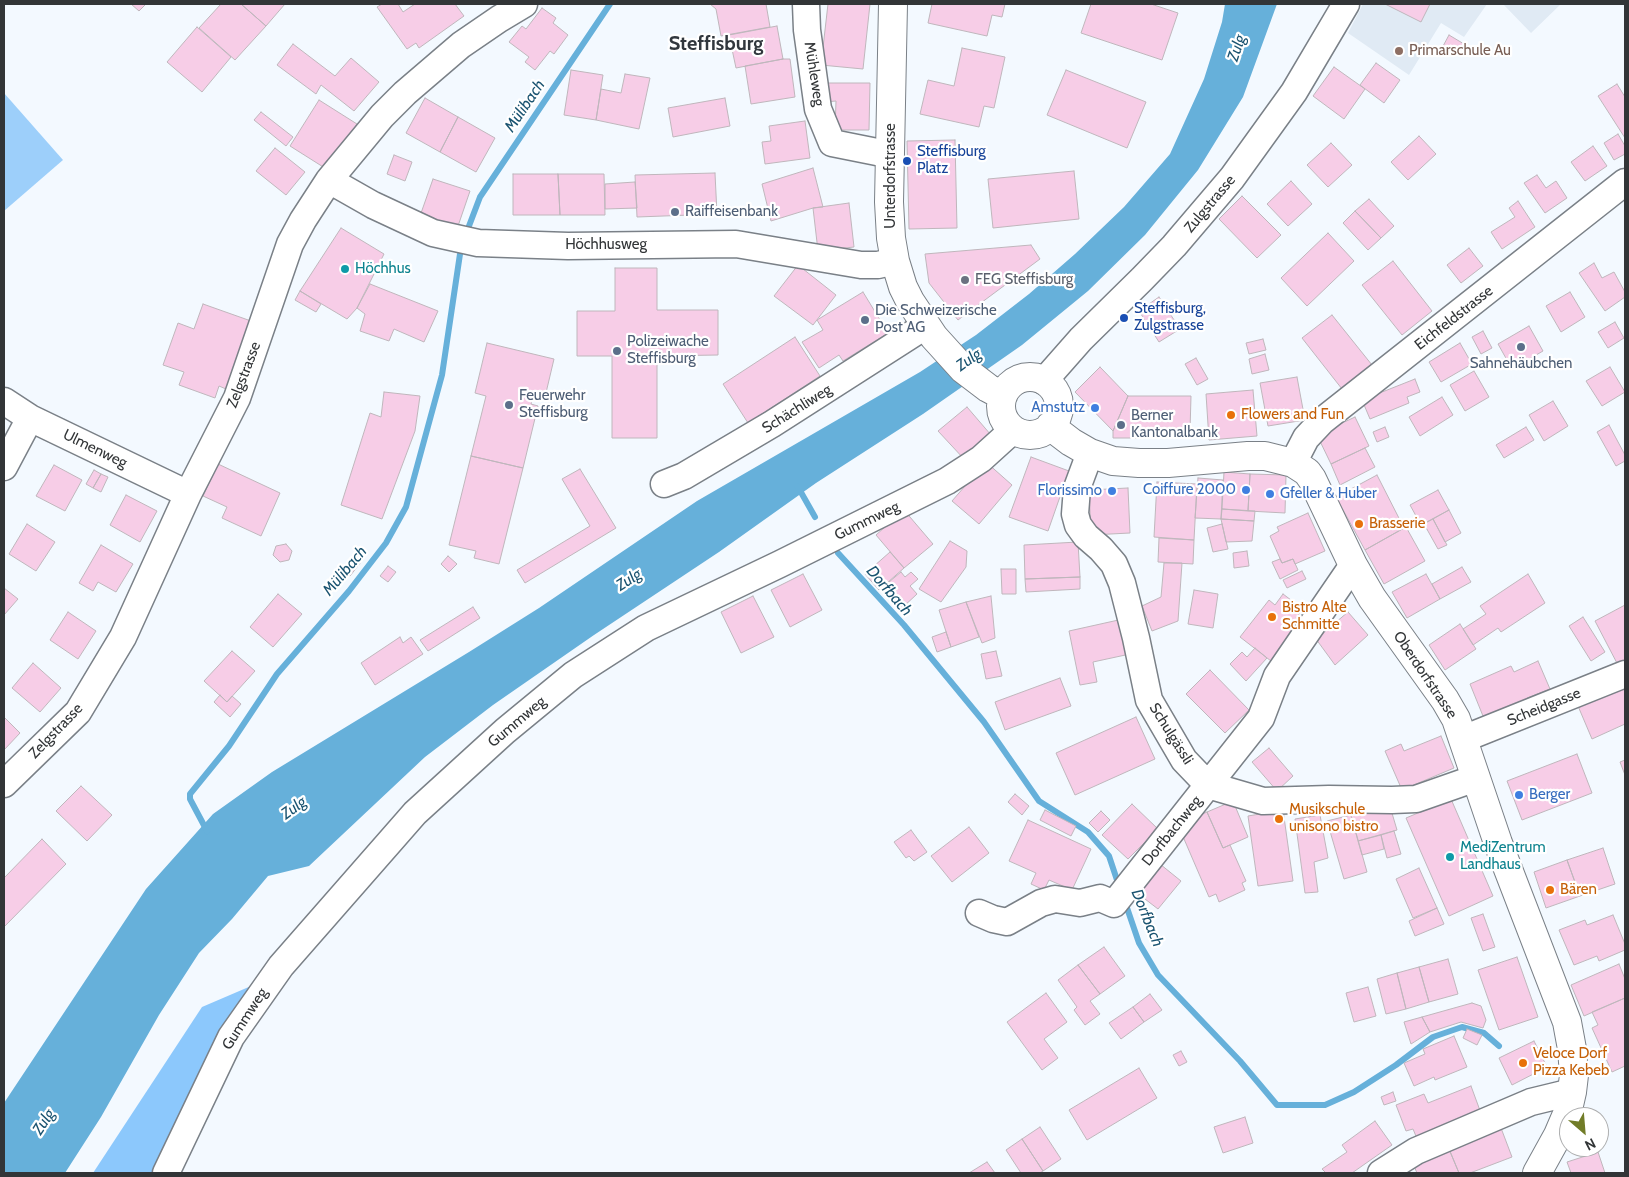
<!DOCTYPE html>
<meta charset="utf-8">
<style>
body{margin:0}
#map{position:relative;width:1629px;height:1177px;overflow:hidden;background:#f3f9ff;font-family:Cabin,sans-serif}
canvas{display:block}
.frame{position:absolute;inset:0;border:5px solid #323537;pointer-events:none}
.north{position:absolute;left:1559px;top:1107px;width:50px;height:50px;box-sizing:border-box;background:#fff;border:1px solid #adaeaf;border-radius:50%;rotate:153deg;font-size:14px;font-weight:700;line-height:20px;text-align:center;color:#323537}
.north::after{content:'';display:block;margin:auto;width:18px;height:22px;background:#717c28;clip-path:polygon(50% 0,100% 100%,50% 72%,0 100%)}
</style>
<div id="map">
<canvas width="1629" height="1177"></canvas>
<div class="frame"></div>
<div class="north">N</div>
</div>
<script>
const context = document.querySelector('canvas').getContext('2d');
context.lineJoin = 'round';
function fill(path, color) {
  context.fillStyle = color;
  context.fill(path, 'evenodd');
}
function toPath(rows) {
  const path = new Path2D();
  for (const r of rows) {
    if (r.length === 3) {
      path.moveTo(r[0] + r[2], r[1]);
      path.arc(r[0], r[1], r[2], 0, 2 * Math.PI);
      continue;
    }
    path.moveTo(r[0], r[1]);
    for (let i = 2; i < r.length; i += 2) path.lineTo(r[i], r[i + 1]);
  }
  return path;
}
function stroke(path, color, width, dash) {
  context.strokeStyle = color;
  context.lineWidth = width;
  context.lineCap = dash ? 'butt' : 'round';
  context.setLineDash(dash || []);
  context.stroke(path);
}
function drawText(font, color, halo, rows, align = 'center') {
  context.font = font + ' Cabin,sans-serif';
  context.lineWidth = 4.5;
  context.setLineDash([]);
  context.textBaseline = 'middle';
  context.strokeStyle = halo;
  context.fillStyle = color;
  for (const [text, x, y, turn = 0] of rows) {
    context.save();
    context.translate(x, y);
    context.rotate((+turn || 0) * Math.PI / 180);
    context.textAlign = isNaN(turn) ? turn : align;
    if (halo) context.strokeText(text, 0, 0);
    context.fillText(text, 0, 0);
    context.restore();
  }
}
const built = toPath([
 [1363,4,1487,4,1464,37,1441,23,1409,75,1348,33],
 [1503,4,1561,4,1531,33]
]);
const green = toPath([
 [4,93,63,160,4,211]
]);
const forest = toPath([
 [251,986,158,1173,93,1173,202,1007]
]);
const water = toPath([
 [1225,4,1277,4,1243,97,1198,170,1145,235,1088,291,1022,345,923,414,816,483,719,552,594,635,493,705,425,757,309,866,268,876,232,919,199,953,159,1015,101,1117,65,1173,4,1173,4,1103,146,889,213,814,272,772,469,652,539,608,697,501,920,372,976,335,1029,294,1075,254,1124,207,1170,154,1204,79,1222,22]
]);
const stream = toPath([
 [469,226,480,197,610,4],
 [798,487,815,517],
 [838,553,904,625,984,722,1039,801,1088,832,1109,856,1119,886],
 [207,831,190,799,190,794,229,746,277,674,349,591,386,543,406,507,442,375,460,254],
 [1125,902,1139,943,1158,975,1240,1061,1277,1105,1325,1105,1354,1092,1396,1065,1433,1037,1462,1027,1484,1033,1499,1046]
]);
const building = toPath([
 [131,4,146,4,139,11,131,4],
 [221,4,241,4,266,26,235,60,199,28,221,4],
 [241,4,285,4,266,26,241,4],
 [382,4,398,4,403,12,415,4,455,4,464,16,419,48,416,43,407,49,377,7,382,4],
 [710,4,766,4,770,27,721,36,716,9,710,4],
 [828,4,870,4,863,69,821,65,828,4],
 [932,4,1005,4,1002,17,992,15,987,36,928,23,932,4],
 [1091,4,1151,4,1178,13,1162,60,1081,33,1091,4],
 [1385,4,1430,4,1421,22,1385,4],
 [542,8,556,18,553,23,568,35,554,54,550,51,535,70,525,62,529,57,509,42,522,26,526,29,542,8],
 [777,26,783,59,736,68,729,35,777,26],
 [197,27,231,57,202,92,167,62,197,27],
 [1449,35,1464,44,1456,56,1442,48,1449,35],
 [293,44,335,76,351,58,379,82,354,111,321,85,316,94,277,65,293,44],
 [962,48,1005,57,994,108,984,106,979,127,920,114,928,80,954,86,962,48],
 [783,59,790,59,795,97,751,104,745,66,783,59],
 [1376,63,1400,80,1384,103,1360,85,1376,63],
 [1334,67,1365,89,1344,119,1313,96,1334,67],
 [571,70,603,75,596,120,564,115,571,70],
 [1066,70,1146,102,1127,148,1047,115,1066,70],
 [625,74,650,78,639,129,596,120,601,89,621,93,625,74],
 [824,83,870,83,869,130,835,130,836,101,824,102,824,83],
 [1617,84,1625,97,1625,138,1598,96,1617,84],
 [425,98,458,117,440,152,406,133,425,98],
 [725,98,730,126,673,137,668,108,725,98],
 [319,100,357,124,328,170,290,146,319,100],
 [261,112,293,137,286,146,254,120,261,112],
 [458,117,495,138,476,172,440,152,458,117],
 [805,121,810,158,765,164,762,142,771,141,769,126,805,121],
 [1618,134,1625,146,1625,154,1614,160,1604,143,1618,134],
 [1419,136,1436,154,1408,180,1391,162,1419,136],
 [955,140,957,228,909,229,907,141,955,140],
 [1331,143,1352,165,1328,187,1307,165,1331,143],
 [1593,146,1607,166,1585,181,1571,162,1593,146],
 [275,148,305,172,286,195,256,171,275,148],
 [394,155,412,162,405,181,387,174,394,155],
 [813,168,823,207,813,208,771,221,762,184,813,168],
 [1074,171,1079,219,993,228,988,179,1074,171],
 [715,173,717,214,637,217,635,175,715,173],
 [513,174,558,174,560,215,513,215,513,174],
 [558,174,604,174,605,215,560,215,558,174],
 [1537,175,1546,188,1556,181,1567,198,1545,213,1524,183,1537,175],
 [433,179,470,191,457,229,420,216,433,179],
 [1291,181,1312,204,1288,226,1267,204,1291,181],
 [635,182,637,208,605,209,605,184,635,182],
 [1242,196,1281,235,1257,258,1219,219,1242,196],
 [1369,199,1394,226,1381,238,1355,211,1369,199],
 [1518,201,1535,227,1502,249,1491,232,1515,217,1509,208,1518,201],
 [849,203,854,247,818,251,813,208,849,203],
 [1355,211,1381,238,1368,250,1343,223,1355,211],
 [341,228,384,254,357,308,347,319,300,291,341,228],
 [1328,233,1354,261,1307,306,1281,278,1328,233],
 [1031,245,1040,259,958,320,929,283,925,254,1031,245],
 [1469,248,1483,266,1461,283,1447,265,1469,248],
 [1393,261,1432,311,1402,335,1362,285,1393,261],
 [1594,263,1602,278,1614,272,1625,292,1625,297,1605,311,1579,273,1594,263],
 [798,265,836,295,813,325,774,296,798,265],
 [615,268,657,268,657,310,718,310,718,355,657,356,657,438,612,438,612,356,577,356,577,311,615,311,615,268],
 [370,284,438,311,424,342,394,329,389,341,360,331,365,314,357,308,370,284],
 [300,291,321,304,316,312,295,300,300,291],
 [863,292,888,333,843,361,839,355,819,368,802,342,823,330,817,320,863,292],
 [1570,292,1585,317,1561,332,1546,306,1570,292],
 [1159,297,1180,329,1159,342,1139,311,1159,297],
 [203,304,251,321,226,389,219,386,215,398,179,385,184,372,163,365,178,323,194,329,203,304],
 [1332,315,1372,365,1342,389,1302,338,1332,315],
 [1615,322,1624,338,1608,348,1598,332,1615,322],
 [1529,326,1543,351,1512,369,1498,344,1529,326],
 [1483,331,1492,348,1481,354,1472,337,1483,331],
 [795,337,820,376,748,423,723,384,795,337],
 [1263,339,1266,350,1249,354,1246,343,1263,339],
 [487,343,554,359,545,397,534,394,531,404,538,406,523,468,471,456,486,396,475,393,487,343],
 [1460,343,1472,364,1441,382,1429,362,1460,343],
 [1265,354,1269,370,1252,374,1249,359,1265,354],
 [1196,358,1208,379,1197,385,1185,364,1196,358],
 [1100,367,1128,396,1113,431,1075,392,1100,367],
 [1610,367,1625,392,1602,406,1586,381,1610,367],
 [1474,371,1489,397,1465,411,1450,385,1474,371],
 [1297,377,1305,420,1268,426,1260,383,1297,377],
 [1415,379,1420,392,1407,397,1409,403,1370,419,1362,400,1415,379],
 [1253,390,1257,436,1209,440,1206,394,1253,390],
 [384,392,420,396,415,431,382,519,341,505,370,413,381,417,384,392],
 [1128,396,1191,396,1190,431,1142,431,1142,438,1113,438,1113,431,1128,396],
 [1442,397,1453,415,1420,436,1409,417,1442,397],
 [1553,401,1568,426,1544,441,1529,415,1553,401],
 [967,407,991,435,964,459,938,431,967,407],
 [1355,417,1369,446,1331,464,1317,435,1355,417],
 [1609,425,1625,455,1625,461,1616,466,1597,432,1609,425],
 [1385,427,1389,437,1377,442,1373,432,1385,427],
 [1526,427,1534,440,1504,458,1496,445,1526,427],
 [1365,448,1375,467,1340,485,1331,464,1365,448],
 [471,456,523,468,499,564,474,558,476,551,449,545,471,456],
 [1031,457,1069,471,1048,531,1009,517,1031,457],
 [986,462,1012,485,979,524,952,501,986,462],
 [218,464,280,493,261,536,222,518,227,507,203,496,218,464],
 [54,465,82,480,65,511,36,496,54,465],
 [580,469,616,528,525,583,517,570,590,526,562,479,580,469],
 [94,470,101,474,93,488,86,484,94,470],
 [1224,472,1250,474,1248,511,1222,509,1224,472],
 [101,474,108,477,101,492,93,488,101,474],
 [1250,474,1286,475,1285,513,1248,511,1250,474],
 [1377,475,1404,528,1365,550,1336,497,1377,475],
 [1198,478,1223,480,1221,519,1195,518,1198,478],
 [1157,482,1197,484,1194,540,1154,537,1157,482],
 [1128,488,1130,533,1091,535,1089,490,1128,488],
 [1438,490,1449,510,1421,525,1410,505,1438,490],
 [126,495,157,511,140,542,110,525,126,495],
 [1222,509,1255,511,1254,521,1221,519,1222,509],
 [904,510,933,544,904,568,876,535,904,510],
 [1449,510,1461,533,1445,542,1433,519,1449,510],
 [1308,513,1325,551,1295,564,1293,559,1282,563,1270,536,1279,531,1277,527,1308,513],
 [1221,519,1254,521,1252,541,1226,542,1221,519],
 [1433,519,1447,545,1438,549,1424,524,1433,519],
 [27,524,55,542,36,571,9,554,27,524],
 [1222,524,1228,549,1213,552,1207,528,1222,524],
 [1406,527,1425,561,1384,584,1365,550,1406,527],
 [1159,538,1194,540,1193,564,1158,562,1159,538],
 [950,541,967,551,966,567,941,602,919,589,950,541],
 [1078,542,1080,577,1025,579,1024,545,1078,542],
 [286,544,292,551,289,560,280,562,273,555,276,546,286,544],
 [101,545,133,564,116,592,98,582,93,591,79,583,101,545],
 [1247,551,1249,566,1234,568,1233,553,1247,551],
 [890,552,904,568,879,590,865,574,890,552],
 [354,556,361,562,350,576,343,571,354,556],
 [448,556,457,564,449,572,441,564,448,556],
 [1280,559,1282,563,1293,559,1298,570,1280,579,1272,562,1280,559],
 [1164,563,1182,563,1178,621,1152,631,1142,606,1161,597,1164,563],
 [388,566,396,572,388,582,380,576,388,566],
 [1462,567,1471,582,1440,599,1432,584,1462,567],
 [1001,569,1016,569,1016,594,1002,594,1001,569],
 [1302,571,1306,579,1287,588,1283,580,1302,571],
 [901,572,905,577,911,572,918,579,910,586,917,594,902,608,883,587,901,572],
 [803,574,822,610,790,627,771,590,803,574],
 [1426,574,1440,599,1407,618,1392,592,1426,574],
 [1528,574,1545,603,1501,632,1498,628,1473,645,1463,629,1486,614,1480,606,1528,574],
 [1080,577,1080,589,1026,592,1025,579,1080,577],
 [4,588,18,599,4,615,4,588],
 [1194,590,1218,594,1213,628,1188,624,1194,590],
 [278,594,302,614,273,647,250,627,278,594],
 [1283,594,1303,609,1296,618,1302,622,1271,661,1240,637,1269,600,1275,605,1283,594],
 [753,596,774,637,741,653,721,612,753,596],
 [991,596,995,638,982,643,966,602,991,596],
 [966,602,979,637,951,647,939,610,966,602],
 [1625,605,1625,664,1619,667,1595,621,1625,605],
 [473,607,480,618,428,651,420,640,473,607],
 [68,612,96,631,78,659,50,640,68,612],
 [1348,612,1368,635,1335,665,1316,639,1348,612],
 [1583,617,1605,652,1591,661,1569,626,1583,617],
 [1123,619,1130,654,1093,662,1097,682,1080,685,1069,631,1123,619],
 [1460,624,1476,649,1445,670,1429,645,1460,624],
 [946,632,951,647,937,652,932,637,946,632],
 [400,637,403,643,411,637,423,654,375,685,361,663,400,637],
 [1255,648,1267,658,1246,681,1230,664,1242,652,1247,657,1255,648],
 [232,651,255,671,227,702,204,681,232,651],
 [996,651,1002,676,986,679,981,654,996,651],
 [1538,661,1550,689,1527,698,1529,702,1485,721,1470,684,1511,666,1514,672,1538,661],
 [33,663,61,688,40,712,12,688,33,663],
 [1210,670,1249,710,1225,733,1186,694,1210,670],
 [1060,678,1071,706,1005,730,995,702,1060,678],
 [1625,685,1625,724,1592,739,1578,706,1625,685],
 [220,695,227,702,232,696,241,704,230,717,214,702,220,695],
 [4,717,20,733,4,750,4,717],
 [1136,717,1155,759,1075,795,1056,753,1136,717],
 [1441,736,1454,768,1402,790,1385,751,1401,744,1404,751,1441,736],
 [1269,748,1293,776,1277,791,1252,762,1269,748],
 [1577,754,1592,793,1522,820,1507,781,1577,754],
 [1625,760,1625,775,1620,762,1625,760],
 [81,786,112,815,87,841,56,811,81,786],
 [1015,794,1029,806,1022,815,1008,802,1015,794],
 [1451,799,1493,896,1449,916,1406,818,1451,799],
 [1233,801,1248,837,1223,848,1207,812,1233,801],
 [1389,803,1397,830,1358,841,1351,815,1389,803],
 [1132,804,1158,829,1128,859,1102,835,1132,804],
 [1045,810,1076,826,1071,836,1040,820,1045,810],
 [1283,810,1293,881,1258,886,1248,816,1283,810],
 [1101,811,1110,820,1098,832,1089,823,1101,811],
 [1207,812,1223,848,1230,845,1246,881,1242,883,1245,890,1219,902,1216,894,1209,897,1178,825,1207,812],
 [1320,815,1328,858,1314,862,1318,892,1305,893,1295,819,1320,815],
 [1351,815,1367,872,1344,879,1327,821,1351,815],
 [1028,820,1091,849,1072,890,1049,880,1044,890,1031,884,1036,873,1009,861,1028,820],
 [969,827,989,853,952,882,931,856,969,827],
 [911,830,927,852,914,861,909,856,906,858,894,842,911,830],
 [1394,831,1401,854,1387,858,1381,835,1394,831],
 [1381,835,1384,849,1362,855,1358,841,1381,835],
 [42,839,66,864,4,927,4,878,42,839],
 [1603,848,1615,884,1580,896,1567,860,1603,848],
 [1155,860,1181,881,1158,909,1132,889,1155,860],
 [1567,860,1580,896,1546,908,1534,872,1567,860],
 [1419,868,1437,908,1413,918,1396,879,1419,868],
 [1437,908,1444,924,1415,936,1409,921,1437,908],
 [1483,914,1495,947,1483,951,1471,918,1483,914],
 [1613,915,1625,944,1625,950,1599,961,1597,956,1574,965,1559,930,1585,920,1587,925,1613,915],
 [1104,947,1125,976,1100,994,1078,965,1104,947],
 [1517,957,1538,1017,1499,1030,1478,970,1517,957],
 [1448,959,1458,994,1429,1002,1419,967,1448,959],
 [1619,964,1625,979,1625,998,1584,1016,1571,985,1619,964],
 [1078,965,1100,994,1090,1001,1100,1014,1085,1025,1074,1010,1077,1007,1058,980,1078,965],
 [1419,967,1429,1002,1406,1009,1397,973,1419,967],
 [1397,973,1406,1009,1386,1014,1377,979,1397,973],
 [1368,987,1376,1016,1354,1022,1346,993,1368,987],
 [1046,993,1067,1022,1044,1039,1058,1058,1042,1070,1007,1022,1046,993],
 [1150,994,1162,1010,1144,1022,1133,1007,1150,994],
 [1625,998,1625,1066,1612,1072,1592,1028,1598,1025,1592,1012,1625,998],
 [1472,1003,1481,1006,1486,1020,1483,1028,1461,1022,1430,1032,1422,1017,1472,1003],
 [1133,1007,1144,1022,1121,1039,1109,1023,1133,1007],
 [1422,1017,1430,1032,1411,1044,1404,1022,1422,1017],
 [1467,1029,1482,1035,1477,1045,1463,1038,1467,1029],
 [1454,1036,1467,1067,1435,1080,1434,1077,1414,1086,1404,1063,1425,1054,1423,1049,1454,1036],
 [1534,1041,1547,1067,1512,1085,1499,1058,1534,1041],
 [1181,1051,1187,1062,1179,1066,1173,1055,1181,1051],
 [1139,1068,1157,1098,1087,1140,1069,1110,1139,1068],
 [1471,1086,1482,1116,1418,1141,1413,1129,1406,1131,1396,1105,1424,1094,1428,1103,1471,1086],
 [1393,1092,1396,1101,1384,1105,1381,1097,1393,1092],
 [1245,1117,1253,1143,1223,1153,1214,1127,1245,1117],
 [1375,1121,1392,1145,1352,1173,1326,1173,1322,1169,1347,1152,1342,1145,1375,1121],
 [1040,1127,1061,1159,1043,1171,1022,1139,1040,1127],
 [1501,1128,1512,1157,1470,1173,1459,1173,1449,1149,1501,1128],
 [1022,1139,1043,1171,1040,1173,1021,1173,1006,1150,1022,1139],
 [1449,1149,1459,1173,1417,1173,1414,1166,1449,1149],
 [1598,1152,1605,1173,1571,1173,1567,1162,1598,1152],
 [987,1162,995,1173,969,1173,987,1162]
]);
const minor = toPath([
 [806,4,807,30,818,109,832,143,877,152,890,153],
 [329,180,373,205,433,233,478,243,568,246,736,244,861,265,878,265,895,261],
 [1044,381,1081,339,1142,279,1174,246,1232,178,1294,92,1346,4],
 [4,401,30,418,188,494],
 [1090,453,1077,488,1075,514,1078,525,1086,536,1101,549,1114,564,1122,583,1136,638,1149,700,1184,760,1208,785,1263,801,1329,799,1392,800,1416,799,1476,778],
 [1293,463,1306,438,1322,421,1625,182],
 [4,467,30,418],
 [664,484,684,476,772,424,925,326],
 [1463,739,1625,674],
 [4,784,78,712,123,637,188,494,237,398,290,244,303,220,329,180,382,116,405,93,461,45,499,19,524,4],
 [979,913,993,919,1007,922,1041,903,1055,899,1080,903,1100,898,1114,904,1261,718,1277,676,1353,565],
 [166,1173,231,1037,281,966,415,813,505,731,573,675,646,628,780,564,947,481,981,459,1013,430],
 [1381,1173,1416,1151,1531,1102,1572,1092]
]);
const major = toPath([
 [893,4,889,202,891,238,895,261,903,287,910,301,934,337,963,369,988,388,1003,396],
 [1030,406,29],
 [1050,426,1071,442,1090,453,1113,461,1139,463,1168,463,1248,456,1265,456,1293,463,1307,472,1312,479,1353,565,1372,598,1445,700,1456,719,1498,843,1567,1022,1572,1049,1574,1075,1572,1092,1567,1114,1558,1135,1537,1173]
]);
const markers = [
 [1399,51,5,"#8d6e63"],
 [907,161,5,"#1a4fb4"],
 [675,212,5,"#5c6f8a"],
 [345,269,5,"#0f9aa8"],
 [965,280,5,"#6b7280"],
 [1124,318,5,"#1a4fb4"],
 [865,320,5,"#5c6f8a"],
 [1521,347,5,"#5c6f8a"],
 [617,351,5,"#5c6f8a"],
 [509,405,5,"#5c6f8a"],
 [1095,408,5,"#3f7fe0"],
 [1231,415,5,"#e8710a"],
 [1121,425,5,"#5c6f8a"],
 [1246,490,5,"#3f7fe0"],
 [1112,491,5,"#3f7fe0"],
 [1270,494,5,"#3f7fe0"],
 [1359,524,5,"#e8710a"],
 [1272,617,5,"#e8710a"],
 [1519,795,5,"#3f7fe0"],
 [1279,819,5,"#e8710a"],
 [1450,857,5,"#0f9aa8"],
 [1550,890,5,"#e8710a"],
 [1523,1063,5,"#e8710a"]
];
const educationNames = [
 ["Primarschule Au",1409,51]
];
const streetNames = [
 ["Mühleweg",814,74,81],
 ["Unterdorfstrasse",891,176,-90],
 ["Zulgstrasse",1210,204,-50],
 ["Höchhusweg",606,245],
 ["Eichfeldstrasse",1454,318,-38],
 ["Zelgstrasse",244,375,-69],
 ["Schächliweg",797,409,-32],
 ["Ulmenweg",95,449,26],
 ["Gummweg",867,521,-26],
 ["Oberdorfstrasse",1425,675,56],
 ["Scheidgasse",1544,707,-22],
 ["Gummweg",517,722,-40],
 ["Zelgstrasse",56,731,-46],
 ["Schulgässli",1171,734,58],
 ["Dorfbachweg",1172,831,-51],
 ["Gummweg",245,1019,-57]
];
const transitNames = [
 ["Steffisburg",917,152],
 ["Platz",917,169],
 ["Steffisburg,",1134,309],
 ["Zulgstrasse",1134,326]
];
const serviceNames = [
 ["Raiffeisenbank",685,212],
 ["Die Schweizerische",875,311],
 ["Post AG",875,328],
 ["Polizeiwache",627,342],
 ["Steffisburg",627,359],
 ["Sahnehäubchen",1521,364,"center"],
 ["Feuerwehr",519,396],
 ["Steffisburg",519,413],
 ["Berner",1131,416],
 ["Kantonalbank",1131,433]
];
const cultureNames = [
 ["Höchhus",355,269],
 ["MediZentrum",1460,848],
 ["Landhaus",1460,865]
];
const worshipNames = [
 ["FEG Steffisburg",975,280]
];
const shopNames = [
 ["Amstutz",1085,408],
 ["Coiffure 2000",1236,490],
 ["Florissimo",1102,491],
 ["Gfeller & Huber",1280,494,"left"],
 ["Berger",1529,795,"left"]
];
const foodNames = [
 ["Flowers and Fun",1241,415],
 ["Brasserie",1369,524],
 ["Bistro Alte",1282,608],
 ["Schmitte",1282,625],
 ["Musikschule",1289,810],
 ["unisono bistro",1289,827],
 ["Bären",1560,890],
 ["Veloce Dorf",1533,1054],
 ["Pizza Kebeb",1533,1071]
];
const waterNames = [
 ["Zulg",1237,48,-72],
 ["Mülibach",525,106,-56],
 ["Zulg",969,360,-35],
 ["Mülibach",345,571,-50],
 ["Zulg",629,580,-33],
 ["Dorfbach",889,591,49],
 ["Zulg",294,808,-36],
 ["Dorfbach",1147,918,68],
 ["Zulg",44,1122,-57]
];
const districtNames = [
 ["Steffisburg",716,44]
];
fill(built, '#e0eaf4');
fill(green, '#9dcffa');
fill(forest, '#8cc8fc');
fill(water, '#66b0da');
stroke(stream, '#66b0da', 6);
fill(building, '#f7cde7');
stroke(building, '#bfb6bc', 1);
stroke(minor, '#7a8087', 29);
stroke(major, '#7a8087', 30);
stroke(minor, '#fff', 26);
stroke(major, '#fff', 28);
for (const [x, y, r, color] of markers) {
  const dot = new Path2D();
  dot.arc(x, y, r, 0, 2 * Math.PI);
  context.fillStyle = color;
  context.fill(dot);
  stroke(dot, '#fff', 2);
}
drawText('15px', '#785e54', '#fff', educationNames, 'left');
drawText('15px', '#323537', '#fff', streetNames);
drawText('15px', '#164399', '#fff', transitNames, 'left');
drawText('15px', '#4e5e75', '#fff', serviceNames, 'left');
drawText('15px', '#0d838f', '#fff', cultureNames, 'left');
drawText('15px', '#5b616d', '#fff', worshipNames, 'left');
drawText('15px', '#366cbe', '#fff', shopNames, 'right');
drawText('15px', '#c56008', '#fff', foodNames, 'left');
drawText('italic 16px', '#1b5471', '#fff', waterNames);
drawText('bold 20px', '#31373d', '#fff', districtNames);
</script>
